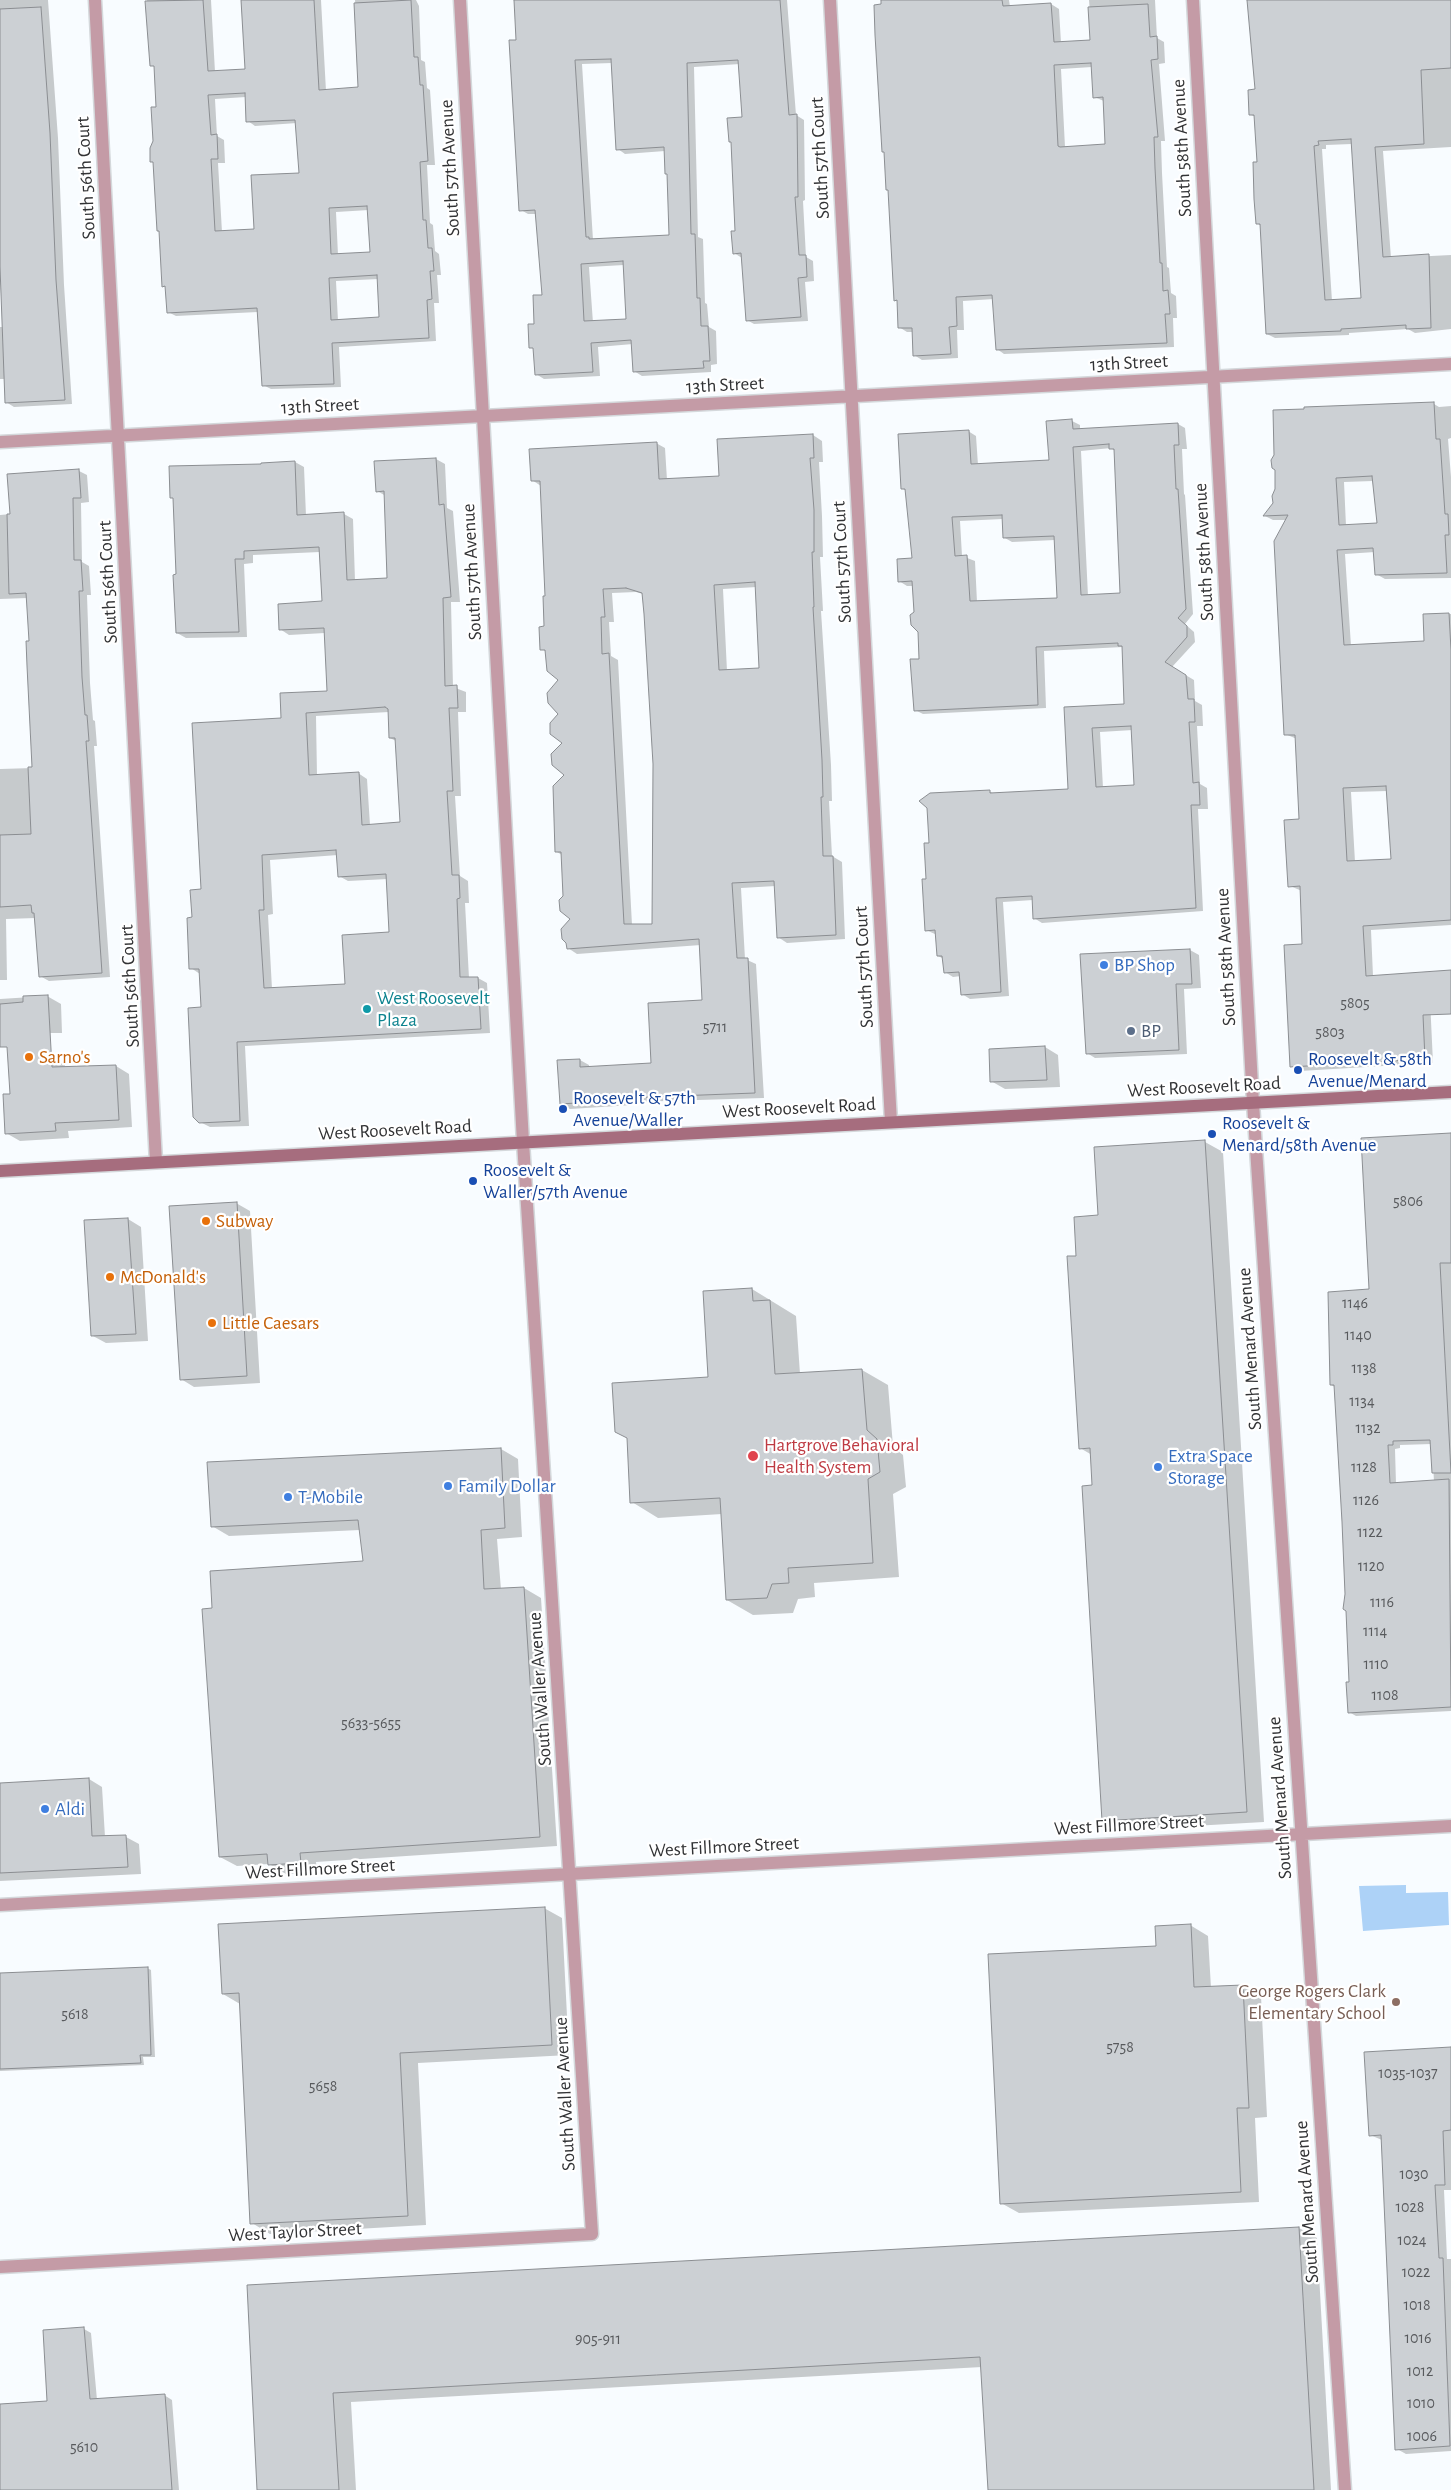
<!DOCTYPE html>
<style>
body{margin:0}
canvas{display:block;background:#f8fcff}
</style>
<canvas width="1451" height="2490"></canvas>
<script>
const context = document.querySelector('canvas').getContext('2d');
context.lineJoin = 'round';
function fill(path, color) {
  context.fillStyle = color;
  context.fill(path, 'evenodd');
}
function toPath(rows) {
  const path = new Path2D();
  for (const r of rows) {
    path.moveTo(r[0], r[1]);
    for (let i = 2; i < r.length; i += 2) path.lineTo(r[i], r[i + 1]);
  }
  return path;
}
function stroke(path, color, width, dash) {
  context.strokeStyle = color;
  context.lineWidth = width;
  context.lineCap = dash ? 'butt' : 'round';
  context.setLineDash(dash || []);
  context.stroke(path);
}
function drawText(font, color, halo, rows, align = 'center') {
  context.font = font + ' "Alegreya Sans",sans-serif';
  context.lineWidth = 4.5;
  context.setLineDash([]);
  context.textBaseline = 'middle';
  context.strokeStyle = halo;
  context.fillStyle = color;
  for (const [text, x, y, turn = 0] of rows) {
    context.save();
    context.translate(x, y);
    context.rotate((+turn || 0) * Math.PI / 180);
    context.textAlign = isNaN(turn) ? turn : align;
    if (halo) context.strokeText(text, 0, 0);
    context.fillText(text, 0, 0);
    context.restore();
  }
}
const green = toPath([
 [1406,1885,1406,1893,1448,1892,1449,1925,1363,1931,1359,1886]
]);
const shadow = toPath([
 [0,0,48,0,58,138,64,285,72,404,14,407,6,402,5,379,0,379,0,327,4,327,0,270],
 [147,0,211,0,215,72,246,70,241,0,321,0,326,91,360,89,355,0,416,0,419,6,421,60,425,62,427,88,430,90,435,165,427,165,430,223,433,225,435,251,439,254,441,275,437,275,439,303,434,303,436,341,339,347,341,387,271,389,263,385,258,312,176,316,168,312,167,288,163,286,160,232,158,231,155,163,152,162,157,108,155,67,152,65],
 [246,97,248,121,255,126,297,123,300,174,256,230,222,232,218,163,225,163,224,140,217,136,215,99],
 [369,210,371,253,338,255,336,212],
 [379,279,381,318,338,321,336,281],
 [528,0,787,0,796,115,804,120,805,200,803,201,806,257,813,261,814,281,805,282,808,321,754,324,747,320,742,258,734,253,743,118,740,64,694,67,698,237,703,239,705,303,707,304,709,327,716,331,717,364,711,365,711,372,642,376,634,371,633,344,598,347,600,376,544,379,536,374,535,349,530,347,543,296,537,214,528,214,521,210,517,41],
 [612,63,618,149,625,154,665,151,672,236,593,240,582,64],
 [624,265,627,321,593,323,589,267],
 [882,0,1009,0,1010,7,1051,4,1059,9,1061,43,1092,41,1089,0,1155,0,1157,38,1164,42,1165,63,1159,64,1165,141,1161,141,1162,173,1167,267,1169,268,1171,293,1176,296,1177,318,1173,318,1174,347,1004,354,997,349,994,299,963,301,964,330,957,330,958,358,922,360,914,355,913,332,907,332,899,327,898,302,895,300,890,190,885,153,883,151],
 [1092,67,1094,97,1104,101,1106,145,1065,147,1061,69],
 [1249,0,1451,0,1451,147,1383,151,1391,258,1451,255,1451,329,1415,333,1408,329,1349,333,1349,335,1275,338,1267,334,1261,226,1257,223,1258,163,1256,117,1251,115,1256,91],
 [1352,144,1362,299,1332,301,1322,149,1326,149,1326,145],
 [1434,404,1439,407,1451,406,1451,438,1448,439,1451,477,1451,578,1385,579,1376,574,1375,552,1345,554,1351,646,1426,642,1424,615,1451,614,1451,925,1371,930,1373,976,1429,978,1433,1063,1300,1071,1291,1066,1303,945,1302,891,1290,886,1301,821,1297,739,1285,734,1287,520,1273,520,1265,516],
 [1373,481,1378,524,1346,526,1344,482],
 [1388,791,1392,860,1355,862,1351,792],
 [1072,421,1080,425,1080,429,1178,424,1185,428,1187,449,1182,449,1184,494,1185,495,1193,614,1185,624,1194,632,1195,642,1172,667,1194,680,1195,701,1202,705,1203,726,1197,726,1200,784,1207,788,1208,809,1198,809,1203,911,1042,923,1034,918,1033,900,1003,902,1009,996,970,999,962,994,961,976,953,977,945,972,944,959,938,956,937,935,926,930,931,844,989,791,994,794,1070,790,1065,708,1125,705,1123,647,1044,651,1046,708,923,714,915,710,920,660,919,632,914,586,907,586,899,581,913,559,907,491,903,489,968,431,976,436,978,465,1050,461],
 [1111,448,1115,451,1121,594,1088,596,1081,451],
 [1003,519,1005,538,1012,542,1055,540,1059,599,977,602,975,561,962,556,960,521],
 [1133,730,1135,786,1103,788,1100,732],
 [813,435,822,441,823,462,819,462,822,516,823,557,820,557,823,611,821,611,831,765,832,801,829,801,832,856,842,862,845,939,787,943,778,937,776,886,741,888,745,959,756,964,764,1098,633,1102,633,1105,570,1109,561,1104,580,1060,589,1065,589,1068,652,1064,704,1001,701,945,577,954,568,948,572,919,564,896,562,855,557,852,565,775,559,680,547,652,542,649,546,627,546,597,541,486,532,480,656,443,665,448,667,480,721,477],
 [757,587,761,669,727,671,723,589],
 [636,592,643,594,654,763,654,925,632,925,618,660,611,656,609,622,614,622,612,593],
 [436,459,445,464,447,508,453,511,460,602,451,602,453,687,466,692,466,712,458,712,461,796,455,796,460,876,468,881,469,903,465,903,469,978,478,978,487,983,490,1033,245,1046,249,1126,210,1127,200,1122,202,1008,200,974,191,968,193,919,202,890,283,720,328,692,325,633,289,635,280,629,323,603,320,552,253,555,253,563,244,564,247,637,186,638,177,633,178,576,174,499,171,497,262,466,295,462,304,467,306,516,344,514,353,519,355,581,389,579,386,496,377,491],
 [389,712,390,738,396,741,402,824,370,825,367,779,358,773,317,776,316,716],
 [338,855,339,876,348,881,388,879,391,933,346,985,272,989,268,915,273,914,270,860],
 [79,471,87,475,89,502,81,503,82,562,89,566,91,595,87,595,90,683,93,720,95,721,97,746,94,746,110,977,49,981,40,976,36,918,6,919,7,980,0,980,0,769,33,768,28,598,0,599,0,515,11,514],
 [1190,950,1199,955,1201,988,1184,989,1187,1054,1095,1058,1087,1053,1081,956],
 [47,996,61,1004,62,1033,9,1033,0,1028,0,999],
 [1045,1047,1058,1055,1060,1087,1005,1089,991,1081,990,1050],
 [51,1057,65,1065,65,1068,116,1066,129,1074,132,1127,68,1131,69,1138,20,1141,6,1133],
 [1451,1134,1451,1711,1356,1716,1349,1712,1350,1683,1347,1594,1335,1387,1331,1385,1370,1290],
 [1432,1444,1434,1482,1396,1484,1395,1449,1400,1448,1400,1445],
 [1205,1142,1223,1152,1264,1822,1122,1830,1104,1820,1094,1486,1092,1455,1080,1448,1099,1216],
 [236,1203,250,1211,260,1383,194,1387,181,1379],
 [128,1219,141,1227,148,1341,106,1343,93,1336],
 [752,1289,796,1316,800,1374,862,1370,888,1385,893,1446,903,1455,906,1487,893,1494,899,1577,814,1583,815,1597,798,1599,793,1613,753,1615,727,1600,722,1514,658,1518,632,1502,710,1378],
 [501,1449,518,1459,522,1537,497,1539,501,1590,524,1588,541,1598,557,1846,316,1862,317,1872,286,1874,269,1864,237,1866,220,1857,214,1609,364,1562,360,1530,229,1536,212,1526],
 [89,1779,102,1787,105,1837,126,1837,139,1844,141,1874,0,1881,0,1784],
 [544,1908,562,1918,569,2055,418,2063,426,2225,270,2234,252,2223,240,2004,223,1994],
 [1190,1925,1208,1936,1211,1988,1243,1986,1261,1996,1267,2117,1255,2118,1259,2202,1019,2213,1001,2203,1157,1947],
 [147,1968,151,1970,155,2057,143,2057,144,2065,0,2071,0,1974],
 [1451,2048,1451,2190,1444,2190,1447,2259,1451,2259,1451,2451,1406,2454,1397,2449,1382,2140,1370,2135],
 [1299,2228,1317,2238,1331,2490,989,2490,982,2367,351,2402,356,2490,259,2490,248,2287],
 [84,2329,91,2333,97,2400,164,2395,172,2400,179,2490,0,2490,0,2405,49,2402]
]);
const building = toPath([
 [203,0,208,71,245,69,241,0,314,0,319,90,358,87,354,3,411,0,414,57,418,57,420,85,423,85,428,161,420,162,423,220,426,220,428,248,432,248,434,271,430,271,432,299,427,300,429,338,332,343,334,384,262,386,257,308,167,313,165,286,162,287,159,231,157,231,153,162,150,162,150,148,153,141,151,107,156,107,154,66,150,66,145,1,203,0],
 [245,93,246,122,295,120,299,173,251,175,254,229,215,231,211,159,218,159,217,134,211,135,208,95,245,93],
 [367,206,370,252,331,254,329,208,367,206],
 [377,275,379,317,331,320,329,278,377,275],
 [514,0,780,0,789,115,797,114,798,197,795,197,799,255,806,255,807,277,798,278,801,317,746,321,741,253,733,254,731,231,735,231,731,142,729,142,727,118,742,117,738,60,687,63,691,234,695,234,697,298,700,298,701,326,708,326,710,361,703,361,704,368,633,372,631,340,591,343,593,372,535,375,533,348,529,348,528,324,534,324,533,295,542,295,535,210,519,211,509,40,516,40,514,0],
 [611,59,616,150,664,147,665,174,667,174,669,235,589,239,589,237,586,237,575,60,611,59],
 [623,261,626,319,584,321,581,264,623,261],
 [881,0,1002,0,1003,6,1051,3,1054,42,1090,40,1088,7,1148,4,1150,37,1157,36,1158,59,1151,60,1158,137,1154,137,1155,168,1160,263,1162,263,1163,291,1168,290,1170,314,1165,314,1167,343,996,350,992,295,956,297,957,326,949,327,951,354,913,356,912,328,898,328,897,300,894,301,888,190,886,190,884,152,882,152,875,35,874,5,881,4,881,0],
 [1091,63,1093,98,1103,97,1105,144,1060,147,1058,146,1054,65,1091,63],
 [1247,0,1451,0,1451,68,1421,70,1424,144,1375,147,1383,257,1429,254,1431,328,1406,329,1406,325,1341,329,1341,331,1266,334,1260,224,1256,224,1254,199,1253,162,1257,162,1254,115,1249,115,1248,90,1255,89,1247,0],
 [1351,139,1361,298,1325,300,1314,146,1319,145,1318,141,1351,139],
 [41,7,50,133,56,280,65,400,5,403,0,267,0,9,41,7],
 [1434,402,1436,439,1440,439,1445,514,1448,514,1449,535,1445,535,1447,573,1375,575,1373,548,1337,550,1344,645,1424,641,1423,614,1449,613,1451,650,1451,920,1363,926,1366,976,1451,970,1451,1014,1423,1015,1425,1059,1290,1067,1284,945,1302,944,1300,886,1288,887,1284,820,1299,819,1295,735,1284,735,1274,541,1288,515,1263,516,1273,503,1272,496,1275,489,1275,470,1272,468,1271,460,1274,455,1273,410,1304,409,1304,407,1434,402],
 [1372,476,1377,523,1339,525,1336,478,1372,476],
 [1386,786,1391,859,1347,861,1343,788,1386,786],
 [1072,419,1073,429,1178,423,1179,445,1174,445,1176,489,1178,489,1186,609,1178,618,1187,626,1187,637,1165,662,1186,675,1188,699,1194,699,1195,722,1189,722,1193,783,1199,782,1200,805,1191,805,1196,908,1033,919,1032,896,996,898,1001,992,961,995,959,972,944,973,942,956,937,956,935,930,925,931,922,879,926,879,924,843,929,843,927,808,919,801,930,793,990,790,990,793,1068,789,1064,707,1124,704,1122,646,1118,646,1118,643,1036,647,1038,705,914,711,910,659,919,659,918,632,911,625,910,615,914,612,912,581,898,582,897,559,912,558,905,489,901,489,898,434,969,430,971,464,1049,460,1046,421,1072,419],
 [1109,444,1109,449,1114,449,1120,593,1081,595,1073,447,1109,444],
 [1002,515,1003,538,1054,536,1057,598,970,601,967,555,955,556,952,517,1002,515],
 [1131,726,1134,785,1096,787,1092,728,1131,726],
 [813,434,814,458,810,458,814,510,814,552,812,552,814,607,813,607,822,760,823,797,821,797,823,856,833,856,836,935,777,938,774,881,732,883,737,958,748,958,755,1093,624,1098,624,1100,560,1104,557,1060,580,1059,580,1067,651,1063,648,1003,702,1000,699,939,567,949,566,943,562,939,561,929,570,919,560,911,559,900,563,896,561,852,555,852,553,786,564,775,552,765,551,754,562,743,550,734,550,723,558,714,548,703,547,693,558,680,547,671,545,650,540,650,539,627,544,626,543,596,545,596,540,481,531,481,529,449,657,442,659,479,719,476,717,439,813,434],
 [755,582,759,668,719,670,714,585,755,582],
 [626,588,642,593,644,614,653,764,652,924,624,924,609,653,602,654,601,617,605,617,603,589,626,588],
 [436,458,439,505,444,504,451,597,443,598,445,686,457,685,458,708,449,708,453,791,447,791,452,875,459,875,460,898,457,899,460,977,478,977,481,1029,237,1042,240,1121,199,1123,193,1117,188,1008,201,1007,199,969,189,969,187,918,192,917,190,890,201,889,192,723,281,718,280,693,327,691,324,628,279,630,278,604,322,601,319,547,244,551,244,559,235,559,239,632,176,633,173,575,176,574,173,498,170,498,169,466,261,464,261,463,295,461,297,515,344,512,347,580,387,578,384,491,376,492,374,461,436,458],
 [385,707,388,709,389,738,395,738,400,822,362,825,359,772,309,775,306,713,385,707],
 [336,850,338,877,386,874,389,932,342,935,345,984,264,988,259,910,264,910,262,855,336,850],
 [79,469,81,498,73,498,74,560,81,560,83,591,79,591,82,677,85,715,87,715,89,741,86,741,102,973,39,977,34,913,32,913,31,905,0,907,0,835,31,834,28,767,32,767,27,666,26,641,29,641,26,593,9,594,7,514,10,514,7,474,79,469],
 [1190,949,1192,984,1176,984,1179,1050,1086,1054,1080,954,1190,949],
 [48,995,52,1067,116,1065,119,1120,55,1123,56,1131,5,1134,3,1094,10,1094,7,1047,0,1047,0,1004,23,1002,23,996,48,995],
 [1045,1046,1047,1080,990,1082,989,1049,1045,1046],
 [1451,1133,1451,1263,1440,1263,1451,1473,1432,1473,1430,1440,1393,1441,1393,1445,1388,1445,1390,1483,1449,1479,1451,1707,1348,1713,1346,1682,1349,1682,1346,1611,1343,1609,1345,1594,1342,1522,1334,1385,1330,1385,1328,1292,1369,1289,1361,1138,1451,1133],
 [1205,1140,1247,1812,1102,1821,1082,1486,1092,1485,1090,1448,1079,1449,1067,1256,1076,1256,1074,1217,1098,1215,1094,1147,1205,1140],
 [237,1202,247,1376,180,1380,169,1206,237,1202],
 [128,1218,136,1334,91,1336,84,1220,128,1218],
 [752,1288,753,1301,770,1300,775,1374,862,1369,867,1430,877,1439,880,1472,868,1479,873,1563,788,1568,789,1583,772,1584,767,1598,726,1600,720,1498,630,1503,627,1438,615,1432,612,1383,708,1377,703,1291,752,1288],
 [501,1448,505,1528,481,1530,484,1589,524,1587,540,1837,300,1853,301,1863,268,1865,267,1854,219,1857,202,1609,212,1608,210,1571,363,1561,358,1520,211,1527,207,1462,501,1448],
 [89,1778,92,1836,126,1835,128,1867,0,1873,0,1783,89,1778],
 [545,1907,552,2045,400,2053,408,2216,250,2224,239,1993,222,1994,218,1924,545,1907],
 [1191,1924,1194,1987,1243,1985,1249,2108,1237,2108,1241,2192,1000,2204,988,1954,1156,1946,1155,1926,1191,1924],
 [148,1967,151,2055,140,2055,141,2063,0,2069,0,1973,148,1967],
 [1451,2047,1451,2130,1443,2131,1445,2185,1435,2185,1439,2258,1443,2258,1450,2446,1395,2450,1381,2135,1369,2136,1364,2052,1451,2047],
 [1299,2227,1314,2490,988,2490,980,2357,333,2393,339,2490,257,2490,247,2285,1299,2227],
 [84,2327,90,2399,165,2394,172,2490,0,2490,0,2404,47,2401,43,2330,84,2327]
]);
const minor = toPath([
 [95,0,156,1162],
 [830,0,891,1122],
 [1193,0,1253,1103,1345,2490],
 [0,442,1451,364],
 [0,1905,1451,1826],
 [0,2267,592,2234,523,1142,460,0]
]);
const secondary = toPath([
 [0,1171,1451,1092]
]);
const markers = [
 [1104,965,5,"#3f7fe0"],
 [367,1009,5,"#0f9aa8"],
 [1131,1031,5,"#5c6f8a"],
 [29,1057,5,"#e8710a"],
 [1298,1070,5,"#1a4fb4"],
 [563,1109,5,"#1a4fb4"],
 [1212,1134,5,"#1a4fb4"],
 [473,1181,5,"#1a4fb4"],
 [206,1221,5,"#e8710a"],
 [110,1277,5,"#e8710a"],
 [212,1323,5,"#e8710a"],
 [753,1456,6,"#e0444e"],
 [1158,1467,5,"#3f7fe0"],
 [448,1486,5,"#3f7fe0"],
 [288,1497,5,"#3f7fe0"],
 [45,1809,5,"#3f7fe0"],
 [1396,2002,5,"#8d6e63"]
];
const numberNames = [
 ["5805",1355,1003],
 ["5711",715,1027],
 ["5803",1330,1032],
 ["5806",1408,1201],
 ["1146",1355,1303],
 ["1140",1358,1335],
 ["1138",1364,1368],
 ["1134",1362,1401],
 ["1132",1368,1428],
 ["1128",1364,1467],
 ["1126",1366,1500],
 ["1122",1370,1532],
 ["1120",1371,1566],
 ["1116",1382,1602],
 ["1114",1375,1631],
 ["1110",1376,1664],
 ["1108",1385,1695],
 ["5633-5655",371,1723],
 ["5618",75,2014],
 ["5758",1120,2047],
 ["1035-1037",1408,2073],
 ["5658",323,2086],
 ["1030",1414,2174],
 ["1028",1410,2207],
 ["1024",1412,2240],
 ["1022",1416,2272],
 ["1018",1417,2305],
 ["1016",1418,2338],
 ["905-911",598,2339],
 ["1012",1420,2371],
 ["1010",1421,2403],
 ["1006",1422,2436],
 ["5610",84,2447]
];
const streetNames = [
 ["South 58th Avenue",1182,148,-93],
 ["South 57th Court",820,158,-93],
 ["South 57th Avenue",450,168,-93],
 ["South 56th Court",86,178,-93],
 ["13th Street",1129,363,-3],
 ["13th Street",725,385,-3],
 ["13th Street",320,406,-3],
 ["South 58th Avenue",1204,552,-93],
 ["South 57th Court",842,562,-93],
 ["South 57th Avenue",472,572,-93],
 ["South 56th Court",108,582,-93],
 ["South 58th Avenue",1226,957,-93],
 ["South 57th Court",864,967,-93],
 ["South 56th Court",130,986,-93],
 ["West Roosevelt Road",1204,1087,-3],
 ["West Roosevelt Road",799,1108,-3],
 ["West Roosevelt Road",395,1130,-3],
 ["South Menard Avenue",1250,1349,-94],
 ["South Waller Avenue",540,1689,-94],
 ["South Menard Avenue",1280,1798,-94],
 ["West Fillmore Street",1129,1825,-3],
 ["West Fillmore Street",724,1847,-3],
 ["West Fillmore Street",320,1869,-3],
 ["South Waller Avenue",565,2094,-93],
 ["South Menard Avenue",1307,2202,-94],
 ["West Taylor Street",295,2232,-3]
];
const shopNames = [
 ["BP Shop",1114,965],
 ["Extra Space",1168,1456],
 ["Storage",1168,1478],
 ["Family Dollar",458,1486],
 ["T-Mobile",298,1497],
 ["Aldi",55,1809]
];
const cultureNames = [
 ["West Roosevelt",377,998],
 ["Plaza",377,1020]
];
const serviceNames = [
 ["BP",1141,1031]
];
const foodNames = [
 ["Sarno's",39,1057],
 ["Subway",216,1221],
 ["McDonald's",120,1277],
 ["Little Caesars",222,1323]
];
const transitNames = [
 ["Roosevelt & 58th",1308,1059],
 ["Avenue/Menard",1308,1081],
 ["Roosevelt & 57th",573,1098],
 ["Avenue/Waller",573,1120],
 ["Roosevelt &",1222,1123],
 ["Menard/58th Avenue",1222,1145],
 ["Roosevelt &",483,1170],
 ["Waller/57th Avenue",483,1192]
];
const healthNames = [
 ["Hartgrove Behavioral",764,1445],
 ["Health System",764,1467]
];
const educationNames = [
 ["George Rogers Clark",1386,1991],
 ["Elementary School",1386,2013]
];
fill(green, '#add2f7');
fill(shadow, '#0003');
fill(building, '#ccd0d4');
stroke(building, '#8b8e92', 1);
stroke(minor, '#d4d8db', 15);
stroke(secondary, '#d4d8db', 15);
stroke(minor, '#c49ba6', 12);
stroke(secondary, '#a66d7e', 12);
for (const [x, y, r, color] of markers) {
  const dot = new Path2D();
  dot.arc(x, y, r, 0, 2 * Math.PI);
  context.fillStyle = color;
  context.fill(dot);
  stroke(dot, '#fff', 2);
}
drawText('16px', '#585a5d', null, numberNames);
drawText('19px', '#323335', '#fff', streetNames);
drawText('19px', '#366cbe', '#fff', shopNames, 'left');
drawText('19px', '#0d838f', '#fff', cultureNames, 'left');
drawText('19px', '#4e5e75', '#fff', serviceNames, 'left');
drawText('19px', '#c56008', '#fff', foodNames, 'left');
drawText('19px', '#164399', '#fff', transitNames, 'left');
drawText('19px', '#be3a42', '#fff', healthNames, 'left');
drawText('19px', '#785e54', '#fff', educationNames, 'right');
</script>
